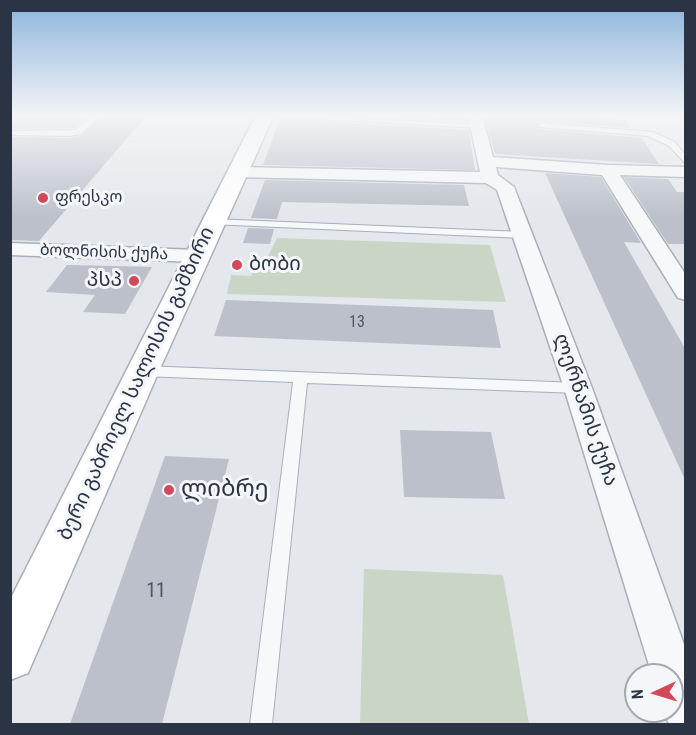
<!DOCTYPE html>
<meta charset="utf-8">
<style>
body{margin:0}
#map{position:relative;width:696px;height:735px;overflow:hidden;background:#e4e7ec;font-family:"Roboto Condensed",sans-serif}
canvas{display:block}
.frame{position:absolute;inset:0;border:12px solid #2b3445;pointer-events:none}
.north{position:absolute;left:624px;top:663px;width:60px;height:60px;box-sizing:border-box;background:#f4f6f9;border:2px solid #a4a8b1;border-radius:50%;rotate:266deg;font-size:16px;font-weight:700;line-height:24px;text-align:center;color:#2b3445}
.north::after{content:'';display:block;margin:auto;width:21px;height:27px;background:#d1495b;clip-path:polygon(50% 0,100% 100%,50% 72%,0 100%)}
</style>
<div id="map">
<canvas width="696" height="735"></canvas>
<div class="frame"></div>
<div class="north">N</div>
</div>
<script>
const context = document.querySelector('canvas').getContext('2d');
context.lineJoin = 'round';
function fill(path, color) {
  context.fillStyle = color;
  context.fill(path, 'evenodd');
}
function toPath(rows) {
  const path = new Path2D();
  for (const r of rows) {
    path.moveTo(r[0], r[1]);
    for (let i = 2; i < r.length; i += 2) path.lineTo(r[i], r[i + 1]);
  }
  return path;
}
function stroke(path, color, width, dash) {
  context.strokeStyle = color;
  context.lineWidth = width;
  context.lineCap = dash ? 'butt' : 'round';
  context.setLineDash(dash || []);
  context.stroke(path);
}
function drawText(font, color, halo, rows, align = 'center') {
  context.font = font + ' "Roboto Condensed","Noto Sans Georgian",sans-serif';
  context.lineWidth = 6;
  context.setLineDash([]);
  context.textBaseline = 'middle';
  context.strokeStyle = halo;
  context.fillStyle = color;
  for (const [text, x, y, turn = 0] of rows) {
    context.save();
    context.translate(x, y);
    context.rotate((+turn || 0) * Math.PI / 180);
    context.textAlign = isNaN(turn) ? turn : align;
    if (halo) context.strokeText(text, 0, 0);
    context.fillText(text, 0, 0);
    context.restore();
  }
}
const green = toPath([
 [277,238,490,245,506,302,227,294,231,275,251,276,258,259,266,260],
 [364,569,503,575,529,724,360,724]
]);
const building = toPath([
 [10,115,90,115,74,128,10,129],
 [103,115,147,115,39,241,10,240,10,137,69,138,81,136],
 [320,115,466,115,467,121],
 [484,115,603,115,605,119,626,120,630,128,542,121,536,124,539,129,642,138,659,164,495,154],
 [280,119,469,130,475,170,263,165],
 [545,173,601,177,641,243,624,242,686,350,686,482],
 [624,177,668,179,677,192,686,192,686,244,668,244],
 [265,180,464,185,469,206,282,202,277,219,251,218],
 [248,228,274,229,270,244,243,243],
 [67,265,114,266,152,267,125,314,83,312,95,295,46,292],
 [226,300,493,310,501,348,214,336],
 [400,430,491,432,505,499,404,497],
 [165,456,229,459,162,724,70,724]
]);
const lane = toPath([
 [93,115,101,115,81,134,69,136,10,135,10,131,75,130,93,115],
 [277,115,478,124,482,126,478,128,280,117,277,115],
 [542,123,653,132,675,142,686,156,686,164,669,146,648,136,539,127,538,125,542,123],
 [213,219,523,232,528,235,523,238,210,224,210,220,213,219],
 [143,366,578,383,583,384,585,388,583,392,578,393,307,383,272,724,250,724,293,382,143,376,136,371,143,366]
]);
const street = toPath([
 [468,115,482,115,493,157,608,165,686,167,686,177,620,175,686,275,686,300,678,298,602,175,496,167,498,175,514,187,592,388,686,650,686,724,669,724,664,713,663,711,672,711,672,675,652,675,564,388,497,190,486,183,237,177,231,176,228,172,231,168,237,167,480,172,468,115],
 [10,243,197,250,205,251,208,256,205,261,197,262,10,255,10,243]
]);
const secondary = toPath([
 [256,115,274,115,159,371,28,673,10,680,10,600,256,115]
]);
const markers = [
 [43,198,6,"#d1495b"],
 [237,265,6,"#d1495b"],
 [134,281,6,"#d1495b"],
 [169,490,6,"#d1495b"]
];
const farPoinames = [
 ["ფრესკო",55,198]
];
const farStreetnames = [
 ["ბოლნისის ქუჩა",104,253,2]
];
const numberNames = [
 ["13",357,323]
];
const poiNames = [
 ["ბობი",249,265],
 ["პსპ",122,281,"right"]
];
const streetNames = [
 ["ბერი გაბრიელ სალოსის გამზირი",137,384,-65],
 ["ლერწამის ქუჩა",585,410,71]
];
const nearNumbernames = [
 ["11",156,592]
];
const nearPoinames = [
 ["ლიბრე",181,490]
];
fill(green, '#c9d6c5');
fill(building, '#bbc0ca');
stroke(lane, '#a9aeb7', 2);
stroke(street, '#a9aeb7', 3);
stroke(secondary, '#a9aeb7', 3);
fill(lane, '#f7f8fa');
fill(street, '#f7f8fa');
fill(secondary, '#fff');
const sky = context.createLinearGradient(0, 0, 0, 218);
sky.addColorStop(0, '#8bb4dd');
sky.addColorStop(0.53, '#f3f4f6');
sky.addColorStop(1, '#f3f4f600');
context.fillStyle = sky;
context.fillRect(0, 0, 696, 218);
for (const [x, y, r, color] of markers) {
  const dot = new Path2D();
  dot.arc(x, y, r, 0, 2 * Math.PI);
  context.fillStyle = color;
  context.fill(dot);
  stroke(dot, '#f4f6f9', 2);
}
drawText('16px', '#2b3445', '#f4f6f9', farPoinames, 'left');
drawText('16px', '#2b3445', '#f4f6f9', farStreetnames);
drawText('16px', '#4f5766', null, numberNames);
drawText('20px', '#2b3445', '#f4f6f9', poiNames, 'left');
drawText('20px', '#2b3445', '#f4f6f9', streetNames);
drawText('20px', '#4f5766', null, nearNumbernames);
drawText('24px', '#2b3445', '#f4f6f9', nearPoinames, 'left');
</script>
